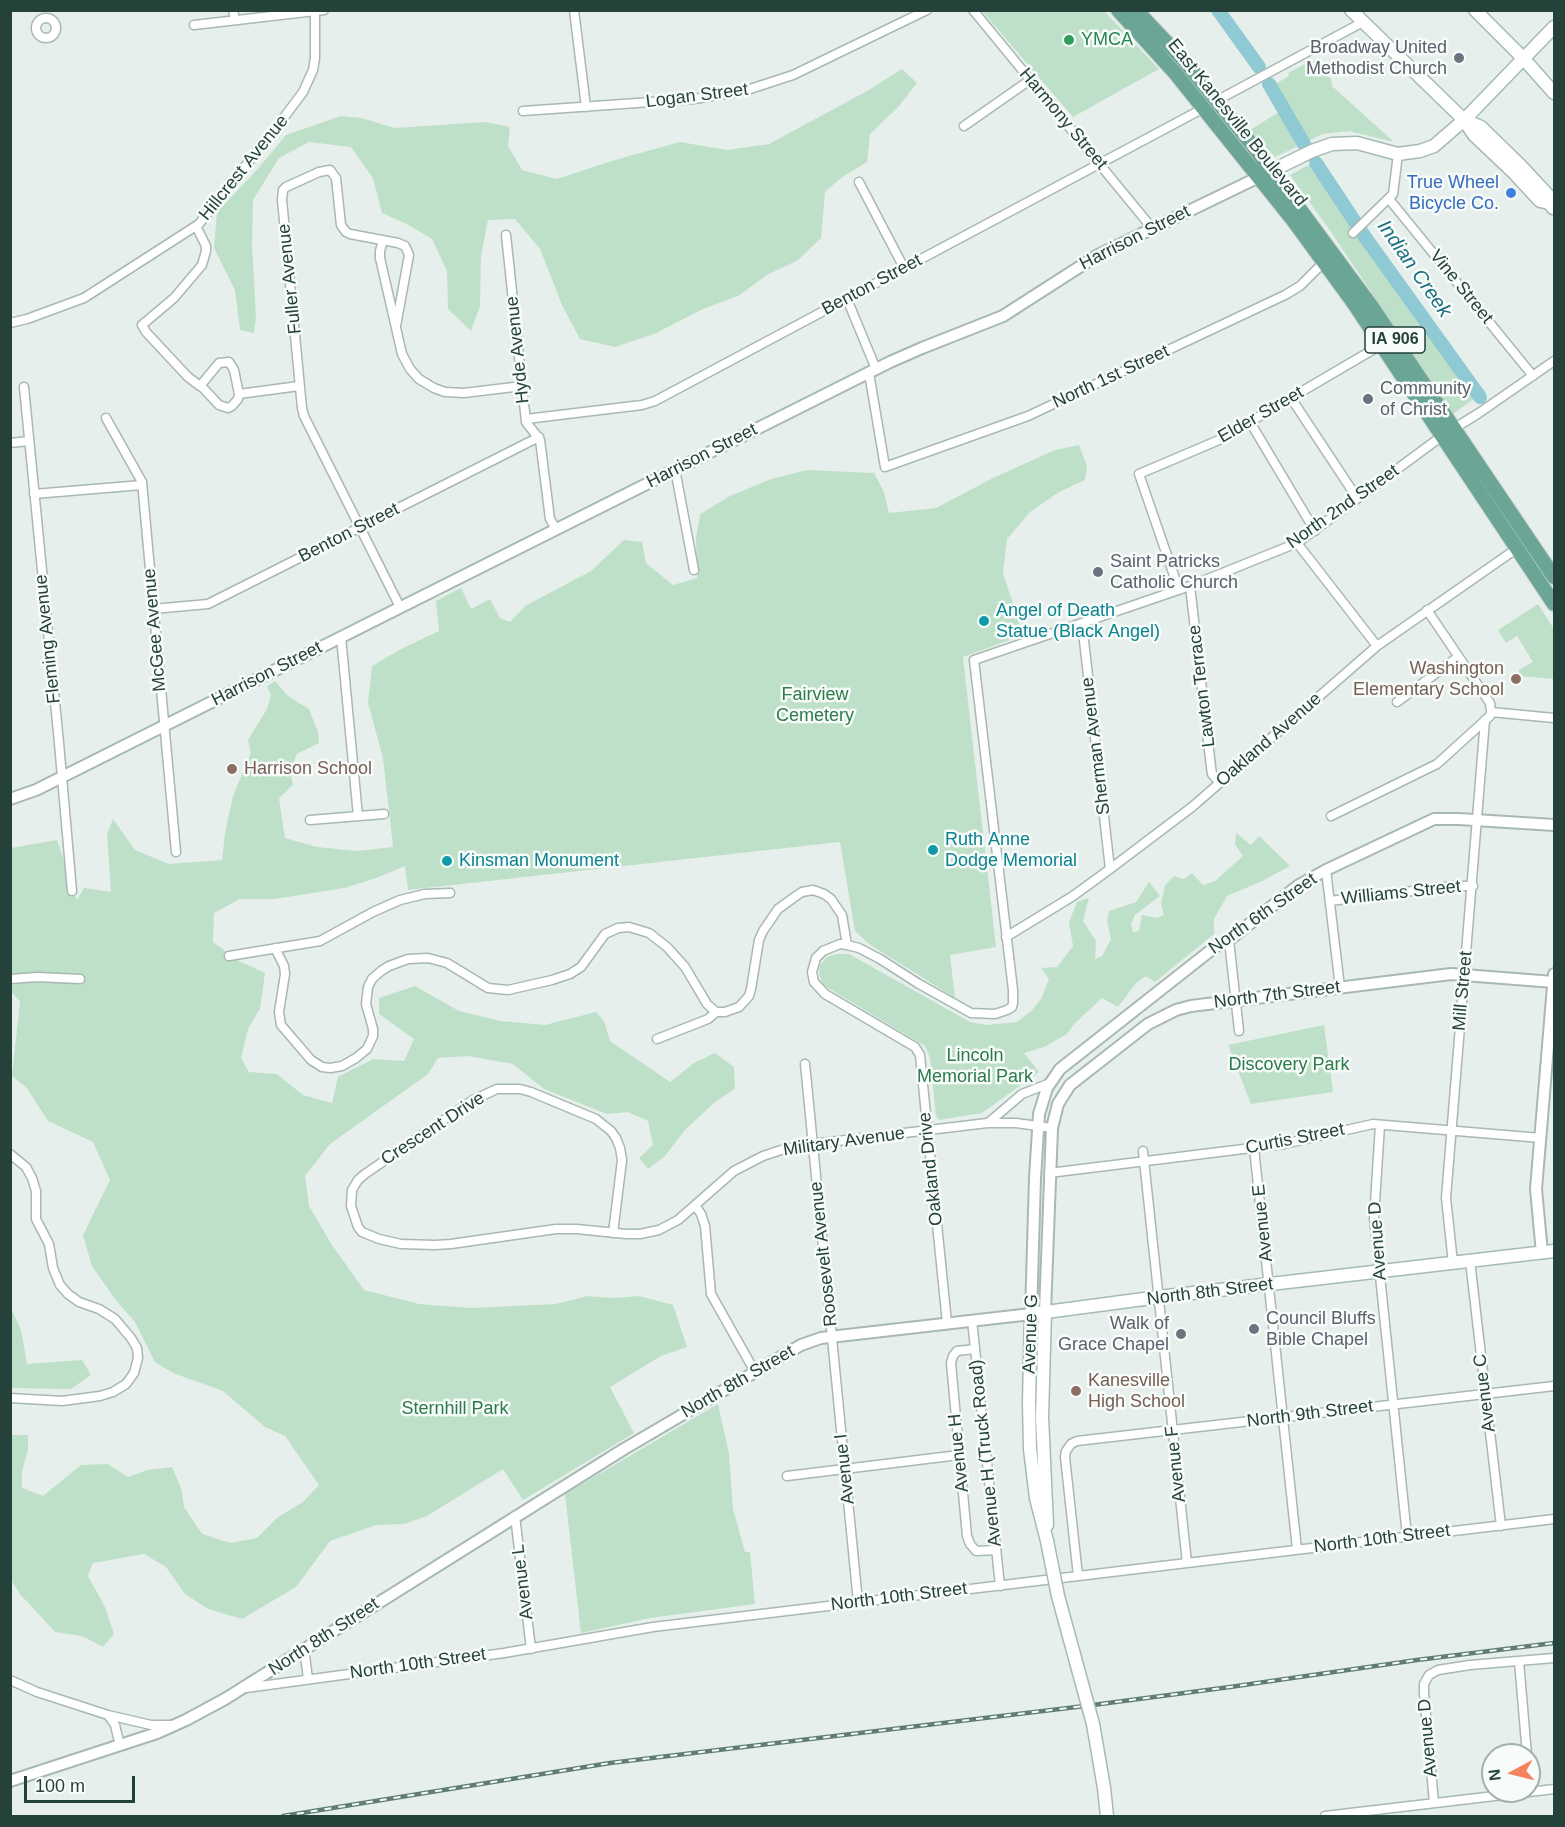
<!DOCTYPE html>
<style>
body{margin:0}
#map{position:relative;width:1565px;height:1827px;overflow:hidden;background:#e6efeb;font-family:Arial,sans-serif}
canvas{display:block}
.frame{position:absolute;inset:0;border:12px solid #24423a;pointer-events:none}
.north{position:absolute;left:1481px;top:1743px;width:60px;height:60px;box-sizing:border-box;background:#f7fbf9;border:2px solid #a3b1ad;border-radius:50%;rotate:263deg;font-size:16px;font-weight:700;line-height:24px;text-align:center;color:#24423a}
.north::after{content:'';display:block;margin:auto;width:21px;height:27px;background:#f4845f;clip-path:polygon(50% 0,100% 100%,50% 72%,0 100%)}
.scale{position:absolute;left:24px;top:1776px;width:111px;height:27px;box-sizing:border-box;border:3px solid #24423a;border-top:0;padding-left:8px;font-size:18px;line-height:21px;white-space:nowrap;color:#24423a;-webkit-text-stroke:4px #f7fbf9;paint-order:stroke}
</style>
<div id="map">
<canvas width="1565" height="1827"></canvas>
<div class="frame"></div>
<div class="north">N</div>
<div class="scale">100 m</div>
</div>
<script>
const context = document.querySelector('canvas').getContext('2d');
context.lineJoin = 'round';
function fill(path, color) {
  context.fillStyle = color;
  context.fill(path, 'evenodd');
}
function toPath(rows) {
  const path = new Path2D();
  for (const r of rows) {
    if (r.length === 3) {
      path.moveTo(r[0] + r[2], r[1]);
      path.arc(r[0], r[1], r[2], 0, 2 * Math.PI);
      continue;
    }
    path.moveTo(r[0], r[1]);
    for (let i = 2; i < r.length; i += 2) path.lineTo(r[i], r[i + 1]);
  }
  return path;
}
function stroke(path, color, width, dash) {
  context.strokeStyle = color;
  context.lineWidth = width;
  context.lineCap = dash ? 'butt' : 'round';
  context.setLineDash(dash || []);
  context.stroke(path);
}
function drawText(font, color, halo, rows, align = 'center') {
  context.font = font + ' Arial,sans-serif';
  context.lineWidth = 5;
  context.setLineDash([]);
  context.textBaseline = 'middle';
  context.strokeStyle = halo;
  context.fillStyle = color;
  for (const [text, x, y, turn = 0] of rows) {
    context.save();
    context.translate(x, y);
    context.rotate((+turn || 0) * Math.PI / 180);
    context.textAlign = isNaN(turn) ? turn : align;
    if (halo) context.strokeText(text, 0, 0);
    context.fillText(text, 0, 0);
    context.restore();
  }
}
const green = toPath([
 [982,11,1104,11,1159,69,1073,117],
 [1311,61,1331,79,1332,86,1394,142,1349,131,1323,134,1275,157,1250,130,1279,112,1267,89,1289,76,1288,73],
 [902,69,917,83,899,106,870,134,867,162,842,177,825,192,821,238,798,260,767,275,738,296,703,309,654,334,615,347,580,339,562,305,540,249,515,219,488,220,481,256,480,306,471,331,448,309,447,271,432,239,407,224,382,213,373,178,351,147,309,142,279,158,253,200,252,245,256,317,254,333,240,330,235,290,214,248,217,212,256,171,286,135,341,116,361,118,395,128,485,122,510,127,508,146,522,170,557,179,615,160,680,142,727,150,769,144,867,91],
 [1318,160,1353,223,1482,393,1453,414,1331,232,1290,175],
 [1079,445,1087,466,1085,480,1059,492,1030,512,1007,539,1003,573,1023,635,963,657,996,947,950,955,955,998,869,944,855,931,840,842,408,890,405,866,376,878,344,888,275,899,240,899,214,913,213,942,239,961,265,973,260,1008,248,1029,241,1058,249,1072,277,1074,303,1095,332,1103,338,1077,373,1059,404,1061,414,1039,379,1014,379,998,415,986,459,1011,501,1021,545,1025,596,1012,604,1021,610,1041,670,1082,694,1063,715,1053,734,1067,735,1089,715,1102,685,1130,665,1156,648,1169,639,1158,653,1145,648,1121,628,1112,607,1114,544,1089,513,1064,468,1056,438,1058,428,1074,330,1144,305,1176,309,1206,332,1245,364,1290,419,1304,471,1308,556,1304,587,1296,614,1298,639,1296,673,1305,687,1347,661,1356,610,1387,634,1433,523,1500,503,1469,427,1516,404,1524,376,1525,330,1541,296,1587,242,1619,208,1609,185,1594,166,1567,144,1554,93,1563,88,1576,105,1607,114,1634,103,1647,82,1636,55,1632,20,1594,11,1580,10,1437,12,1435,28,1435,28,1449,22,1472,22,1488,43,1496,81,1465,108,1464,128,1477,148,1470,172,1467,181,1488,184,1507,202,1534,230,1543,257,1538,278,1517,303,1502,319,1485,285,1436,265,1427,223,1391,173,1373,155,1362,135,1322,115,1299,92,1266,83,1235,110,1180,93,1142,48,1121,26,1087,12,1076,20,1001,11,992,10,886,13,885,11,884,11,848,57,840,77,900,84,888,111,892,107,834,113,819,135,850,169,864,222,860,225,833,233,796,251,753,248,740,267,709,271,695,267,686,275,681,288,696,309,709,318,732,319,743,297,754,290,771,293,785,279,798,285,838,317,847,357,851,393,847,383,758,368,703,372,666,401,649,439,631,436,601,461,588,471,609,490,599,500,618,510,622,525,606,591,571,624,540,642,542,646,563,673,585,697,578,696,539,700,514,730,496,771,479,807,470,874,473,884,492,889,513,936,508,993,478,1055,450],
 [1538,604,1554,629,1554,679,1519,676,1519,670,1533,662,1517,636,1506,643,1498,630],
 [1236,833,1251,845,1259,836,1290,866,1260,882,1227,896,1214,919,1214,934,1155,982,1146,976,1136,983,1118,1007,1102,998,1074,1024,1067,1034,1044,1047,1024,1053,1039,1072,982,1113,939,1120,936,1116,930,1058,925,1046,823,985,819,974,820,965,827,957,837,954,849,954,970,1022,986,1025,1017,1022,1032,1010,1041,999,1049,979,1041,968,1057,967,1073,946,1069,922,1077,902,1089,898,1083,921,1096,941,1095,959,1102,956,1111,939,1107,920,1109,911,1136,902,1149,882,1160,896,1135,915,1131,924,1133,932,1139,931,1142,915,1156,918,1164,915,1161,904,1165,885,1174,876,1184,879,1192,873,1203,885,1215,881,1243,856,1235,844],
 [1324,1025,1333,1092,1251,1104,1228,1045],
 [11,1308,21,1330,27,1364,82,1360,91,1375,71,1389,11,1388],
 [718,1404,729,1454,733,1509,745,1552,750,1552,755,1604,650,1618,581,1633,565,1494]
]);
const river = toPath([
 [1218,10,1259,67],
 [1269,84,1304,144],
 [1316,163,1365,237,1480,397]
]);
const minor = toPath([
 [233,10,235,20],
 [574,10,586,107],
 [973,10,1152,228],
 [46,28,10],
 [194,25,324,10],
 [1216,101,1363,22],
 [523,111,694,99,744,91,793,75,927,10],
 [964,126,1030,80],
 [859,182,904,268],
 [1389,199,1533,376],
 [196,226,206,246,206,251,202,265,174,298,142,325,146,332,188,377,200,386,203,388,219,405,228,408,232,406,238,399,239,394,234,370,229,362,219,363,200,386],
 [1353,233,1393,194,1398,154],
 [506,235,526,422,540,440,550,519,556,529],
 [383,240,380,251,380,258,402,354,410,369,419,379,434,388,445,392,464,393,522,386],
 [847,299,876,369],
 [10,323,27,319,84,298,199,224,282,120,303,92,313,70,315,58,315,12],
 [396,326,409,255,405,246,398,243,350,234,346,232,341,225,336,178,330,170,319,172,286,187,283,190,282,200,302,408,304,416,400,607],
 [869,373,885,467,1028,416,1285,295,1300,286,1324,262],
 [24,387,59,743,72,891],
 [239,394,299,386],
 [1291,398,1357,498],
 [106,418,142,482,176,852],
 [526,419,642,405,655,401,1204,108],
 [1250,422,1315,531],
 [10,443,29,441],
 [675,469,694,570],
 [34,494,142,485],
 [1297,543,1377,646],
 [1190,586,1211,767,1212,774,1220,783],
 [1179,590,1139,474,1219,440,1381,345],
 [153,609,208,604,539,437],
 [1082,623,1110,869],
 [341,637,358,816],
 [1397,702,1458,657],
 [1491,712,1554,718],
 [1331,816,1437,764,1490,716,1491,712,1490,703,1427,610],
 [310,820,384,814],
 [1326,870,1340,987],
 [1330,901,1454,886,1473,886],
 [1006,937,1073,896,1110,869,1192,807,1377,646,1519,547],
 [1229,940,1239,1031],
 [275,948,284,966,285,974,279,1012,281,1025,311,1060,322,1067,330,1068,342,1066,356,1058,367,1049,373,1036,373,1029,366,1004,368,987,372,979,381,971,389,966,408,959,428,958,447,963,488,988,508,990,552,980,570,974,581,967,605,934,618,928,629,927,649,933,667,947,685,967,707,1004,716,1012,725,1012,739,1007,749,996,751,989,759,940,763,931,778,909,796,896,802,892,813,890,824,894,831,899,842,915,847,945],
 [229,956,320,941,373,912,400,900,425,894,450,893],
 [10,979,37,977,80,979],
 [657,1039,708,1019,716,1012],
 [805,1064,858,1602],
 [988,1123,1022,1094,1050,1083],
 [1380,1125,1374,1218,1407,1536],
 [1254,1148,1297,1549],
 [1143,1151,1187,1563],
 [10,1154,26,1167,32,1178,36,1191,36,1219,49,1244,53,1268,60,1285,68,1294,79,1302,99,1309,115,1319,131,1338,137,1348,138,1358,134,1373,126,1384,113,1392,100,1396,62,1401,10,1398],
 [1049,1173,1284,1144,1373,1124,1541,1138],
 [695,1205,701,1214,705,1226,711,1294,755,1372],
 [613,1233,622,1160,620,1148,616,1138,611,1131,596,1119,531,1092,520,1089,497,1089,473,1100,365,1174,358,1180,352,1190,351,1206,358,1227,362,1232,379,1239,401,1244,435,1245,451,1244,556,1229,577,1229,626,1234,640,1234,659,1230,678,1220,734,1171,763,1156,781,1150,813,1144,987,1123,1016,1123,1052,1128],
 [1470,1261,1501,1526],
 [1453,1263,1446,1198,1485,720],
 [972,1320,1000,1586],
 [947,1323,920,1055,915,1047,825,994,814,982,812,972,816,958,823,951,840,944,847,945,859,948,880,959,919,984,971,1013,995,1014,1007,1010,1012,1007,1013,1003,1013,990,974,660,1190,586,1297,543,1442,436,1479,413,1554,361],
 [975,1349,957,1351,953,1356,951,1363,967,1536,970,1544,976,1551,996,1550],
 [787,1476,959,1455],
 [515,1516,531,1649],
 [1078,1576,1065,1457,1066,1451,1071,1444,1077,1441,1554,1386],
 [304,1648,308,1679],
 [1519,1661,1527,1755],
 [10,1680,37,1692,108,1715,115,1725,120,1746],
 [246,1688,504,1653,653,1627,1554,1519],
 [108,1715,151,1725,171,1725],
 [1529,1773,1531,1791],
 [1434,1803,1424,1693,1424,1684,1429,1675,1438,1670,1470,1665,1554,1658],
 [1325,1816,1554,1789]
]);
const tertiary = toPath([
 [10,799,36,790,890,362,922,348,1003,316,1098,255,1259,177],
 [1542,1253,1536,1189,1554,974],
 [1045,1312,1052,1128,1058,1104,1070,1085,1148,1024,1176,1010,1191,1006,1451,974,1554,982],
 [10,1781,157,1733,186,1720,225,1699,624,1449,801,1345,821,1338,1031,1314,1035,1178,1039,1114,1047,1088,1060,1069,1215,947,1229,940,1299,885,1326,870,1434,819,1459,819,1554,825]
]);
const secondary = toPath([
 [1351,10,1464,120,1474,135,1513,172,1540,201,1549,203],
 [1475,10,1523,58,1554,93],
 [1465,120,1481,127,1520,165,1548,195,1549,203,1553,208],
 [1263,175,1312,151,1332,144,1357,143,1398,154,1420,151,1434,146,1464,120,1554,27],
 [1045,1312,1042,1417,1047,1525],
 [1047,1541,1036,1498,1030,1449,1029,1403,1031,1314,1159,1297,1554,1251]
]);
const primary = toPath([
 [1118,10,1176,74,1293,220,1353,302,1554,604],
 [1136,10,1186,63,1253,146,1372,307,1554,577]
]);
const rail = toPath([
 [283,1816,610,1763,1093,1705,1230,1687,1417,1660,1554,1643]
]);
const secondaryBridge = toPath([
 [1047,1541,1058,1596,1093,1724,1104,1788,1107,1816]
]);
const markers = [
 [1069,40,6,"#2e9e5b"],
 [1459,58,6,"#6b7280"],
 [1511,193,6,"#3f7fe0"],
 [1368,399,6,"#6b7280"],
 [1098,572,6,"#6b7280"],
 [984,621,6,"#0f9aa8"],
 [1516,679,6,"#8d6e63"],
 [232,769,6,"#8d6e63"],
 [933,850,6,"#0f9aa8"],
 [447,861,6,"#0f9aa8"],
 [1254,1329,6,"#6b7280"],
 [1181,1334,6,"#6b7280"],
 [1076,1391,6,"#8d6e63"]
];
const shields = [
 [1395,340,60]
];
const shieldNames = [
 ["IA 906",1395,340]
];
const leisureNames = [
 ["YMCA",1081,40]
];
const worshipNames = [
 ["Broadway United",1447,48,"right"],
 ["Methodist Church",1447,69,"right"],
 ["Community",1380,389],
 ["of Christ",1380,410],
 ["Saint Patricks",1110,562],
 ["Catholic Church",1110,583],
 ["Council Bluffs",1266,1319],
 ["Bible Chapel",1266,1340],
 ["Walk of",1169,1324,"right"],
 ["Grace Chapel",1169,1345,"right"]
];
const streetNames = [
 ["Logan Street",697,96,-7],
 ["Harmony Street",1063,119,50],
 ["East Kanesville Boulevard",1237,123,51],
 ["Hillcrest Avenue",244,168,-51],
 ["Harrison Street",1135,238,-27],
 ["Fuller Avenue",290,279,-96],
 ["Benton Street",872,285,-28],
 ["Vine Street",1461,287,51],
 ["Hyde Avenue",518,350,-96],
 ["North 1st Street",1111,377,-25],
 ["Elder Street",1261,415,-30],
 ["Harrison Street",702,456,-27],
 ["North 2nd Street",1343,507,-35],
 ["Benton Street",349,533,-27],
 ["McGee Avenue",155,630,-95],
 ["Fleming Avenue",48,639,-96],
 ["Harrison Street",267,674,-27],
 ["Lawton Terrace",1202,686,-97],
 ["Oakland Avenue",1269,740,-41],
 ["Sherman Avenue",1096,746,-97],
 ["Williams Street",1401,893,-6],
 ["North 6th Street",1263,914,-35],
 ["Mill Street",1463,991,-85],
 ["North 7th Street",1277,995,-7],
 ["Crescent Drive",433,1129,-33],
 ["Curtis Street",1295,1139,-11],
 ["Military Avenue",844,1142,-8],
 ["Oakland Drive",931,1169,-96],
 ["Avenue E",1263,1223,-96],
 ["Avenue D",1378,1241,-94],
 ["Roosevelt Avenue",824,1254,-96],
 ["North 8th Street",1210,1292,-7],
 ["Avenue G",1031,1334,-88],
 ["North 8th Street",738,1382,-30],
 ["Avenue C",1485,1393,-97],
 ["North 9th Street",1310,1414,-7],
 ["Avenue H",959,1453,-96],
 ["Avenue H (Truck Road)",986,1453,-96],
 ["Avenue F",1176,1464,-96],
 ["Avenue I",845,1469,-96],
 ["North 10th Street",1382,1539,-7],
 ["Avenue L",523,1582,-97],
 ["North 10th Street",899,1597,-7],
 ["North 8th Street",324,1637,-33],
 ["North 10th Street",418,1664,-8],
 ["Avenue D",1428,1738,-95]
];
const shopNames = [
 ["True Wheel",1499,183],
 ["Bicycle Co.",1499,204]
];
const cultureNames = [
 ["Angel of Death",996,611],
 ["Statue (Black Angel)",996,632],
 ["Ruth Anne",945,840],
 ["Dodge Memorial",945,861],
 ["Kinsman Monument",459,861]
];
const educationNames = [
 ["Washington",1504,669,"right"],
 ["Elementary School",1504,690,"right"],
 ["Harrison School",244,769],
 ["Kanesville",1088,1381],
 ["High School",1088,1402]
];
const parkNames = [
 ["Fairview",815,695],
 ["Cemetery",815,716],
 ["Lincoln",975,1056],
 ["Memorial Park",975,1077],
 ["Discovery Park",1289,1065],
 ["Sternhill Park",455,1409]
];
const waterNames = [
 ["Indian Creek",1414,269,55]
];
fill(green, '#bfe0c8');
stroke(river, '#8ec9d4', 14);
stroke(minor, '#a8b8b2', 11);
stroke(tertiary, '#a8b8b2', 14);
stroke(secondary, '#a4bbb3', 15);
stroke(primary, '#c2cac8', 16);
stroke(minor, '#fff', 8);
stroke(tertiary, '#fff', 10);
stroke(secondary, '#fff', 12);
stroke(primary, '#6aa596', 14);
stroke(rail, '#5f7d75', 4.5);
stroke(rail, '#f7fbf9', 2, [7]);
stroke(secondaryBridge, '#a4bbb3', 15, []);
stroke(secondaryBridge, '#fff', 12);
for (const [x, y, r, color] of markers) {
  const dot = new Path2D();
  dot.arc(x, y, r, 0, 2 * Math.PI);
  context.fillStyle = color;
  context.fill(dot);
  stroke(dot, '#f7fbf9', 2);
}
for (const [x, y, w] of shields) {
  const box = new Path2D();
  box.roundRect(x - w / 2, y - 13, w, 26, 4.5);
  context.fillStyle = '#f7fbf9';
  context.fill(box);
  stroke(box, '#24423a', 1.5);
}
drawText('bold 16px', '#24423a', null, shieldNames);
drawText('18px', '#27864d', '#f7fbf9', leisureNames, 'left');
drawText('18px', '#5b616d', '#f7fbf9', worshipNames, 'left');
drawText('18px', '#24423a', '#f7fbf9', streetNames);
drawText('18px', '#366cbe', '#f7fbf9', shopNames, 'right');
drawText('18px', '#0d838f', '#f7fbf9', cultureNames, 'left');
drawText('18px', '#785e54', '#f7fbf9', educationNames, 'left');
drawText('18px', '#2d7a4b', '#f7fbf9', parkNames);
drawText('italic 20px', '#1c6f80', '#f7fbf9', waterNames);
</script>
